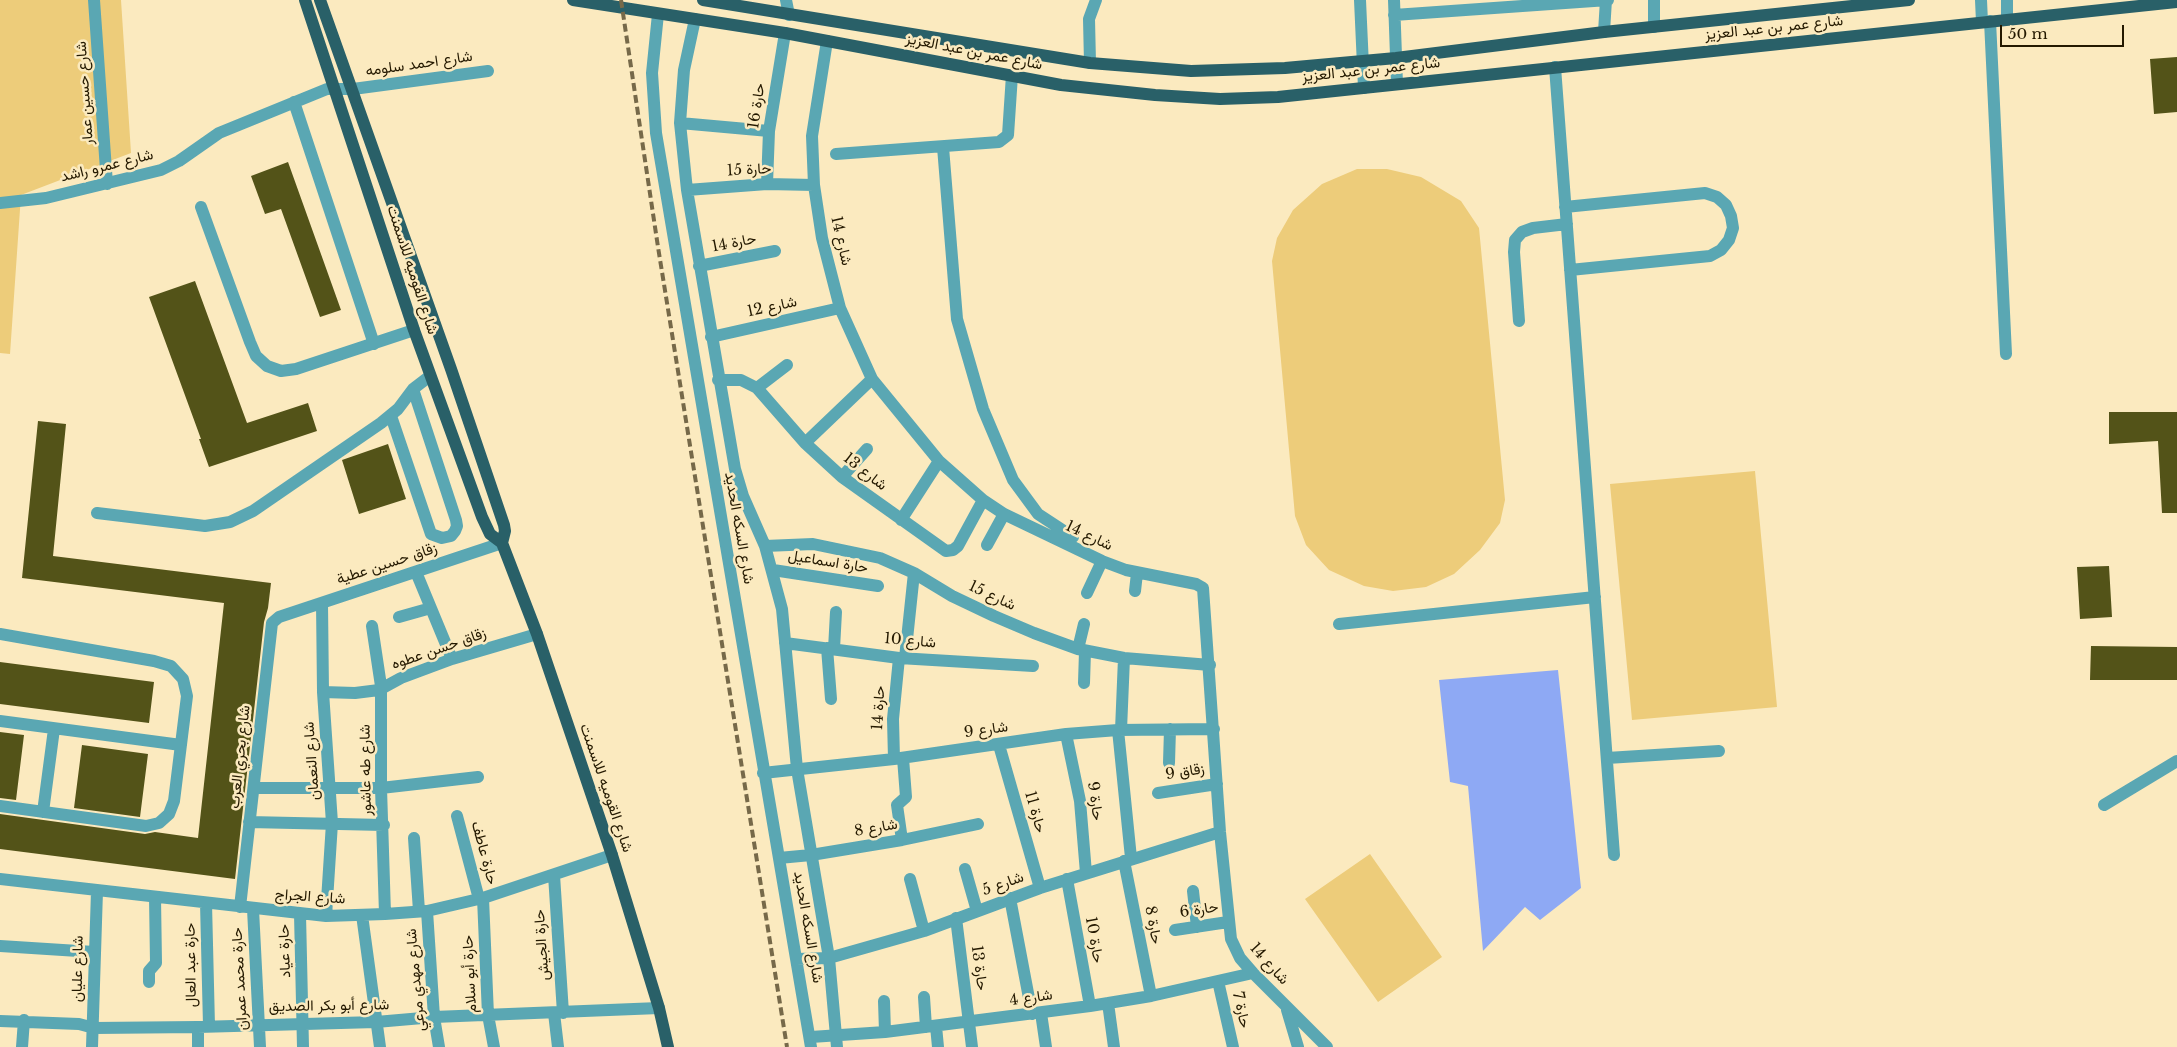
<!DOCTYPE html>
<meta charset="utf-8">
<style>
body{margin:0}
#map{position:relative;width:2177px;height:1047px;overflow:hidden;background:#fbeabf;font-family:"Libre Baskerville",serif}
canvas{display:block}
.scale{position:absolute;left:2000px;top:25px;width:124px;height:22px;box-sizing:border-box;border:2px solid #241900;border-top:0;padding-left:6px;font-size:15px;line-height:18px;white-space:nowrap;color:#241900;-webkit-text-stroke:4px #fbeabf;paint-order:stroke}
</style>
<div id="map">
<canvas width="2177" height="1047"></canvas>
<div class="scale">50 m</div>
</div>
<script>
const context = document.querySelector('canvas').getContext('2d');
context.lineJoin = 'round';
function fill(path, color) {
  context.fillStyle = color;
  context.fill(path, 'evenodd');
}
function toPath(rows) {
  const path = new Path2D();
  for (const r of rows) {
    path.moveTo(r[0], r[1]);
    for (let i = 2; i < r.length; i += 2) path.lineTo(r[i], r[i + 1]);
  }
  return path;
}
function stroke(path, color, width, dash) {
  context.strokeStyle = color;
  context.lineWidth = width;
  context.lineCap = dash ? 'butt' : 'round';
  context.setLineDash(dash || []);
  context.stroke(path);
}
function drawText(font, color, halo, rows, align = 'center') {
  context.font = font + ' "Libre Baskerville",Vazirmatn,serif';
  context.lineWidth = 5;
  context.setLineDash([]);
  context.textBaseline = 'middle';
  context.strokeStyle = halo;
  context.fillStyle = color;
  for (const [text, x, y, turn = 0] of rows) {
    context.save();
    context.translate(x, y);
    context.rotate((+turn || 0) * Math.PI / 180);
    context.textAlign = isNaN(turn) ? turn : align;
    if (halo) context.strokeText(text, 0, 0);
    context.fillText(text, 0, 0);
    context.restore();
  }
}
const green = toPath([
 [0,0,121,0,131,153,21,195,10,354,0,353],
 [1357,169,1387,169,1421,177,1461,201,1479,228,1505,500,1500,523,1480,550,1454,574,1426,587,1393,591,1364,586,1329,570,1306,545,1295,516,1272,261,1277,238,1293,210,1322,184],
 [1755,471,1777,707,1632,720,1610,484],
 [1370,854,1442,957,1378,1002,1305,899]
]);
const water = toPath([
 [1558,670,1581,888,1540,920,1525,907,1483,951,1468,786,1450,782,1439,680]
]);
const building = toPath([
 [2177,57,2177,112,2154,114,2150,59],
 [288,162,341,310,320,317,281,209,265,214,251,176],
 [195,281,247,423,308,403,317,431,209,467,199,439,201,439,149,297],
 [2109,412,2177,412,2177,513,2162,513,2158,441,2109,444],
 [38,421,66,424,53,556,271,583,268,608,264,622,235,879,0,849,0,814,145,834,155,832,198,838,224,603,22,578],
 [388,444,406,499,359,514,342,460],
 [2109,566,2112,617,2080,619,2077,567],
 [2091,646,2177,647,2177,680,2090,680],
 [0,662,154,682,149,723,0,704],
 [0,732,24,735,16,800,0,798],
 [82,745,148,754,140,817,74,808]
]);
const minor = toPath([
 [94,0,107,184],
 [786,0,789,15],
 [1360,0,1364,88],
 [1394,0,1397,84],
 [1654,0,1654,27],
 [1981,0,1982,22],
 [2007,0,2007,19],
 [658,14,652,73,656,133,811,1047],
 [1394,15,1608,0],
 [695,19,684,70,680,123,687,190,735,469,743,496,765,546,782,609,797,769,829,958,837,1047],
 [1990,21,2006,354],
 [1604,32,1606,0],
 [827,41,812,136,814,185,822,238,840,308,872,379,939,461,983,500,1004,514,1102,561,1126,570,1196,584,1203,588,1220,832,1231,939,1240,958,1253,973,1327,1047],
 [1090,63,1089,19,1096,0],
 [1555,67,1614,855],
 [294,102,374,344],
 [680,123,769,131],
 [943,147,957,319,983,409,1013,480,1038,514,1073,537],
 [836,154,999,142,1008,135,1012,75],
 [767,184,769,131,785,33],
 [687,190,767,184,814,185],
 [0,203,46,198,161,170,179,161,219,133,327,89,353,89,488,71],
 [201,207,250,342,256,356,267,366,281,371,296,369,414,330],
 [1565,207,1705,193,1717,197,1726,205,1731,216,1733,228,1729,240,1721,250,1710,256,1570,270],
 [699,266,775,251],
 [1519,321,1514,252,1515,240,1522,232,1533,228,1567,224],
 [711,337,840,308],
 [718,380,741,380,757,388,805,443,842,477,946,551,953,550,958,546,983,500],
 [757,388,787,365],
 [391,416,431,534,442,538,451,536,455,531,457,526,456,520,413,389],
 [805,443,872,379],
 [842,477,867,449],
 [97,513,205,526,230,522,253,511,381,423,398,409,413,389,430,376],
 [901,520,939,461],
 [987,545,1004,514],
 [765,546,813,544,880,558,914,573,952,596,994,616,1034,633,1078,649,1124,658,1210,665],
 [773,570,878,586],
 [416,572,452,659],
 [1135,591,1137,573],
 [1087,593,1102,561],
 [322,603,323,692,332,823,326,916],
 [399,617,431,608],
 [1339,624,1595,597],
 [372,626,381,686,381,788,385,914],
 [0,634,154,661,171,666,183,679,187,696,174,801,169,814,159,823,146,826,0,806],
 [785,643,899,658,1033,666],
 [827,648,831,699],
 [834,649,836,612],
 [1078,649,1084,624],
 [905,658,914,573],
 [1084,683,1085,651],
 [323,692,355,693,379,690,401,678,452,659,537,634],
 [0,721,181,745],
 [1118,730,1131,858],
 [1121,730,1124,658],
 [1066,734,1080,801,1086,873],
 [999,745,1040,888],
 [1607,758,1719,751],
 [894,759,893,719,899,658],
 [1169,763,1170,729],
 [763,773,894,759,1066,734,1118,730,1214,729],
 [254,788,381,788,478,777],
 [1158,793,1217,784],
 [2104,805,2177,761],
 [43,812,54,729],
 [457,816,479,899],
 [249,822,384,825],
 [414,838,419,911],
 [902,840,897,805,906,797,903,758],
 [779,858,811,855,902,840,978,824],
 [1124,861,1151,996],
 [965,869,977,911],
 [554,875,563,1013],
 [0,879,326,916,385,914,427,911,483,898,612,855],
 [910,879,924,931],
 [1067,879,1090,1006],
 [1193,891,1197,927],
 [483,898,488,1015,494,1047],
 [1010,898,1032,1014],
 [206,903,209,1026],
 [240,907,272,623,279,617,502,543],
 [253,909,260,1047],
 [427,911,434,1017,439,1047],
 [300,914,303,1047],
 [362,915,380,1047],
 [956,918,972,1047],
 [1175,930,1228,922],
 [0,946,94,952],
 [797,959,829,958,924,931,1040,888,1220,832],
 [1218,981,1233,1047],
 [149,982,149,971,156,963,155,897],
 [924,997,926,1027],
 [884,1001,885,1032],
 [1108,1003,1114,1047],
 [1287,1010,1298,1047],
 [554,1013,558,1047],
 [1041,1013,1046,1047],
 [0,1021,79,1024,94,1028,198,1027,376,1022,434,1017,659,1008],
 [936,1026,938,1047],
 [198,1027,198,1047],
 [811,1037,885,1032,1090,1006,1151,996,1253,973],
 [22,1047,24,1020],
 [92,1047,97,891]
]);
const major = toPath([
 [305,0,414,330,482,517,490,534,502,543,537,634,612,855,659,1008,668,1047],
 [320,0,451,369,504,525,505,531,502,543],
 [573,0,785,33,1061,85,1155,95,1220,99,1278,97,2177,2],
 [703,0,1090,63,1191,71,1285,68,1396,58,1604,32,1909,0]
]);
const rail = toPath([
 [621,0,658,247,787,1047]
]);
const streetNames = [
 ["شارع عمر بن عبد العزيز",1774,28,-6],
 ["شارع عمر بن عبد العزيز",974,52,11],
 ["شارع احمد سلومه",419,64,-8],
 ["شارع عمر بن عبد العزيز",1371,70,-6],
 ["شارع حسين عمار",85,93,-94],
 ["حارة 16",757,106,-82],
 ["شارع عمرو راشد",107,166,-14],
 ["حارة 15",749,170,-3],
 ["شارع 14",841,241,77],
 ["حارة 14",734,243,-11],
 ["شارع القوميه للاسمنت",412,270,72],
 ["شارع 12",772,307,-12],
 ["شارع 13",865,472,38],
 ["شارع السكه الحديد",739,528,80],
 ["شارع 14",1089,536,25],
 ["حارة اسماعيل",828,562,9],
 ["زقاق حسين عطية",387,564,-18],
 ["شارع 15",992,596,25],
 ["شارع 10",910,641,5],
 ["زقاق حسن عطوه",439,649,-19],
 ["حارة 14",879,708,-87],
 ["شارع 9",986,730,-8],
 ["شارع بحري العرب",240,757,-84],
 ["شارع النعمان",312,761,-94],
 ["شارع طه عاشور",366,770,-91],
 ["زقاق 9",1185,772,-9],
 ["شارع القوميه للاسمنت",606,788,71],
 ["حارة 9",1095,801,82],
 ["حارة 11",1035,812,74],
 ["شارع 8",876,828,-10],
 ["حارة عاطف",484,853,75],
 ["شارع 5",1003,884,-20],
 ["شارع الجراج",310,897,4],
 ["حارة 6",1199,910,-9],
 ["حارة 8",1153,925,79],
 ["شارع السكه الحديد",808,927,80],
 ["حارة 10",1094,940,80],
 ["حارة الجيش",542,945,-94],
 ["حارة عياد",285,951,-92],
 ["شارع 14",1269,964,48],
 ["حارة عبد العال",191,965,-91],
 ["حارة 13",979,968,82],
 ["شارع عليان",78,969,-89],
 ["حارة أبو سلام",470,974,-93],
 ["حارة محمد عمران",240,979,-93],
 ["شارع مهدي مرعي",416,980,-95],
 ["شارع 4",1031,998,-8],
 ["شارع أبو بكر الصديق",329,1006,-1],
 ["حارة 7",1241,1010,77]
];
fill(green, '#edcc7a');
fill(water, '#8ea9f4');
fill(building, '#535318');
stroke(minor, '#5aa7b3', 12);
stroke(major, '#296068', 12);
stroke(rail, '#766949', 4, [8, 4]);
drawText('15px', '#241900', '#fbeabf', streetNames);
</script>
